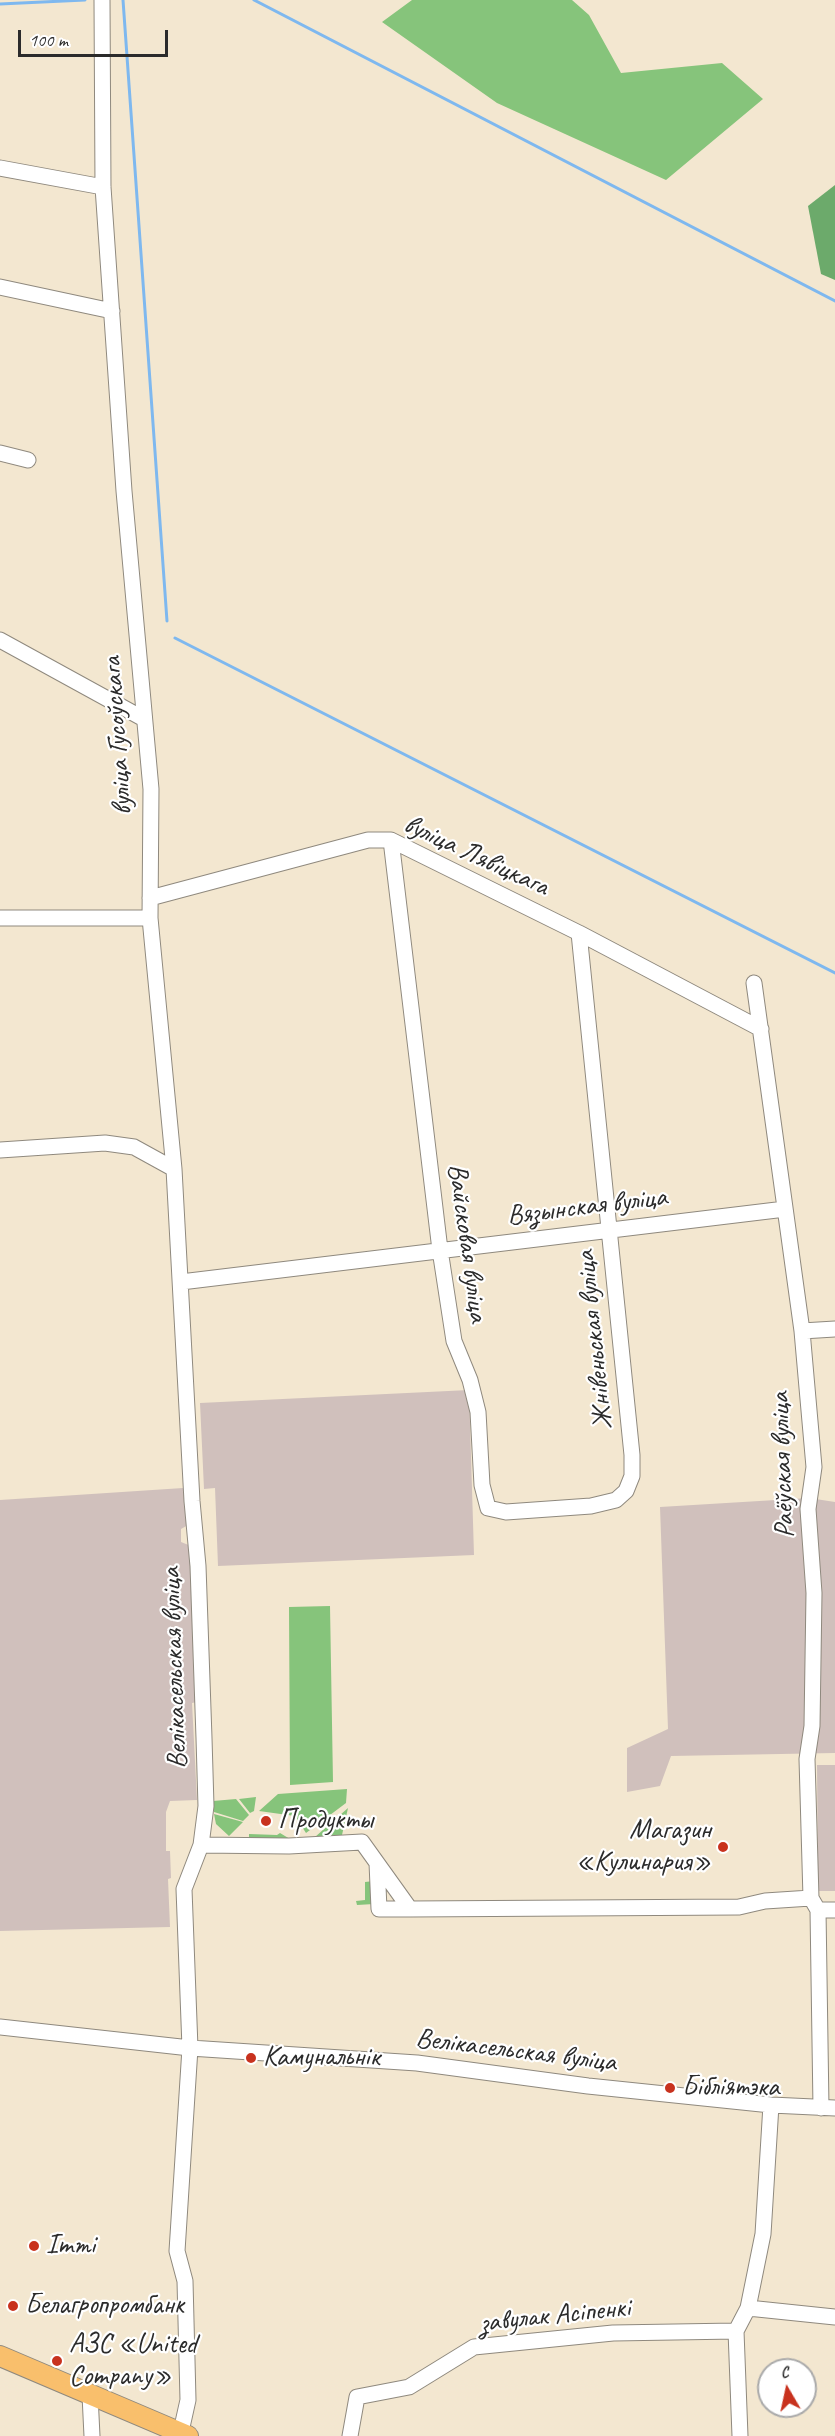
<!DOCTYPE html>
<meta charset="utf-8">
<style>
body{margin:0}
#map{position:relative;width:835px;height:2436px;overflow:hidden;background:#f3e7d0;font-family:Caveat,sans-serif}
canvas{display:block}
.north{position:absolute;left:757px;top:2358px;width:60px;height:60px;box-sizing:border-box;background:#fff;border:2px solid #aaa;border-radius:50%;rotate:351deg;font-size:16px;font-weight:700;line-height:24px;text-align:center;color:#2b2b2b}
.north::after{content:'';display:block;margin:auto;width:21px;height:27px;background:#c8321e;clip-path:polygon(50% 0,100% 100%,50% 72%,0 100%)}
.scale{position:absolute;left:18px;top:30px;width:150px;height:27px;box-sizing:border-box;border:3px solid #2b2b2b;border-top:0;padding-left:8px;font-size:18px;line-height:21px;white-space:nowrap;color:#2b2b2b;-webkit-text-stroke:4px #fff;paint-order:stroke}
</style>
<div id="map">
<canvas width="835" height="2436"></canvas>
<div class="north">С</div>
<div class="scale">100 m</div>
</div>
<script>
const context = document.querySelector('canvas').getContext('2d');
context.lineJoin = 'round';
function fill(path, color) {
  context.fillStyle = color;
  context.fill(path, 'evenodd');
}
function toPath(rows) {
  const path = new Path2D();
  for (const r of rows) {
    path.moveTo(r[0], r[1]);
    for (let i = 2; i < r.length; i += 2) path.lineTo(r[i], r[i + 1]);
  }
  return path;
}
function stroke(path, color, width, dash) {
  context.strokeStyle = color;
  context.lineWidth = width;
  context.lineCap = dash ? 'butt' : 'round';
  context.setLineDash(dash || []);
  context.stroke(path);
}
function drawText(font, color, halo, rows, align = 'center') {
  context.font = font + ' Caveat,sans-serif';
  context.lineWidth = 4.5;
  context.setLineDash([]);
  context.textBaseline = 'middle';
  context.strokeStyle = halo;
  context.fillStyle = color;
  for (const [text, x, y, turn = 0] of rows) {
    context.save();
    context.translate(x, y);
    context.rotate((+turn || 0) * Math.PI / 180);
    context.textAlign = isNaN(turn) ? turn : align;
    if (halo) context.strokeText(text, 0, 0);
    context.fillText(text, 0, 0);
    context.restore();
  }
}
const industrial = toPath([
 [469,1390,474,1555,218,1566,215,1488,204,1489,200,1403],
 [183,1488,188,1525,181,1529,181,1542,191,1546,197,1702,192,1703,197,1800,170,1801,166,1812,166,1851,170,1851,171,1878,168,1879,170,1927,0,1931,0,1500],
 [809,1498,835,1502,835,1753,671,1756,660,1786,627,1792,627,1748,668,1729,660,1507],
 [817,1765,835,1765,835,1891,818,1891]
]);
const green = toPath([
 [412,0,572,0,589,15,621,73,722,63,763,99,666,180,497,103,382,22],
 [330,1606,333,1782,290,1785,289,1607],
 [347,1789,346,1803,306,1833,295,1816,259,1811,278,1794],
 [256,1797,254,1811,250,1813,239,1799],
 [236,1799,249,1815,243,1821,214,1812,213,1801],
 [348,1808,342,1835,315,1837],
 [214,1814,243,1822,229,1836,216,1824],
 [280,1833,290,1839,249,1838,249,1834,277,1835],
 [374,1881,374,1904,357,1905,356,1901,365,1900,365,1882]
]);
const forest = toPath([
 [835,185,835,280,821,274,808,206]
]);
const stream = toPath([
 [123,0,167,621],
 [254,0,835,301],
 [0,4,85,0],
 [175,638,835,973]
]);
const minor = toPath([
 [102,0,103,187,124,491,151,789,150,918,174,1169,192,1501,198,1566,204,1738,206,1806,201,1845,184,1889,190,2048,177,2251,185,2281,188,2400,180,2436],
 [0,168,103,187],
 [0,287,112,311],
 [0,453,28,460],
 [0,640,144,719],
 [391,840,440,1250,454,1341,470,1380,478,1412,482,1485,488,1508,506,1512,591,1506,616,1500,626,1491,632,1476,632,1455,579,933],
 [150,898,368,840,391,840,579,933,761,1029],
 [0,918,150,918],
 [754,983,802,1331,814,1467,808,1509,814,1593,812,1726,807,1759,811,1898,818,1910],
 [0,1150,105,1143,134,1147,174,1169],
 [181,1282,785,1209],
 [802,1331,835,1329],
 [201,1845,289,1846,362,1842,410,1909,739,1907,765,1901,811,1898],
 [377,1863,379,1909,410,1909],
 [818,1910,821,2108],
 [818,1910,835,1910],
 [0,2027,190,2048,417,2063,588,2086,771,2105,835,2108],
 [748,2308,835,2317],
 [90,2395,92,2436],
 [350,2436,357,2397,409,2387,474,2347,613,2333,736,2331],
 [740,2436,736,2331,748,2308,763,2234,771,2105]
]);
const major = toPath([
 [0,2356,188,2436]
]);
const markers = [
 [266,1821,6,"#c8321e"],
 [723,1847,6,"#c8321e"],
 [251,2058,6,"#c8321e"],
 [670,2088,6,"#c8321e"],
 [34,2246,6,"#c8321e"],
 [13,2306,6,"#c8321e"],
 [57,2361,6,"#c8321e"]
];
const streetNames = [
 ["вуліца Гусоўскага",118,736,-94],
 ["вуліца Лявіцкага",476,856,25],
 ["Вязынская вуліца",587,1207,-7],
 ["Вайсковая вуліца",467,1243,82],
 ["Жнівеньская вуліца",595,1340,-96],
 ["Раёўская вуліца",783,1465,-92],
 ["Велікасельская вуліца",175,1668,-92],
 ["Велікасельская вуліца",516,2051,7],
 ["завулак Асіпенкі",555,2316,-6]
];
const poiNames = [
 ["Продукты",278,1821],
 ["Магазин",711,1831,"right"],
 ["«Кулинария»",711,1863,"right"],
 ["Камунальнік",263,2058],
 ["Бібліятэка",682,2088],
 ["Immi",46,2246],
 ["Белагропромбанк",25,2306],
 ["АЗС «United",69,2345],
 ["Company»",69,2377]
];
fill(industrial, '#d0c0bc');
fill(green, '#86c47b');
fill(forest, '#6caa6b');
stroke(stream, '#7eb8ef', 3);
stroke(minor, '#8f897e', 17);
stroke(major, '#8f897e', 22);
stroke(minor, '#fff', 15);
stroke(major, '#f9bf6c', 20);
for (const [x, y, r, color] of markers) {
  const dot = new Path2D();
  dot.arc(x, y, r, 0, 2 * Math.PI);
  context.fillStyle = color;
  context.fill(dot);
  stroke(dot, '#fff', 2);
}
drawText('28px', '#2b2b2b', '#fff', streetNames);
drawText('28px', '#2b2b2b', '#fff', poiNames, 'left');
</script>
